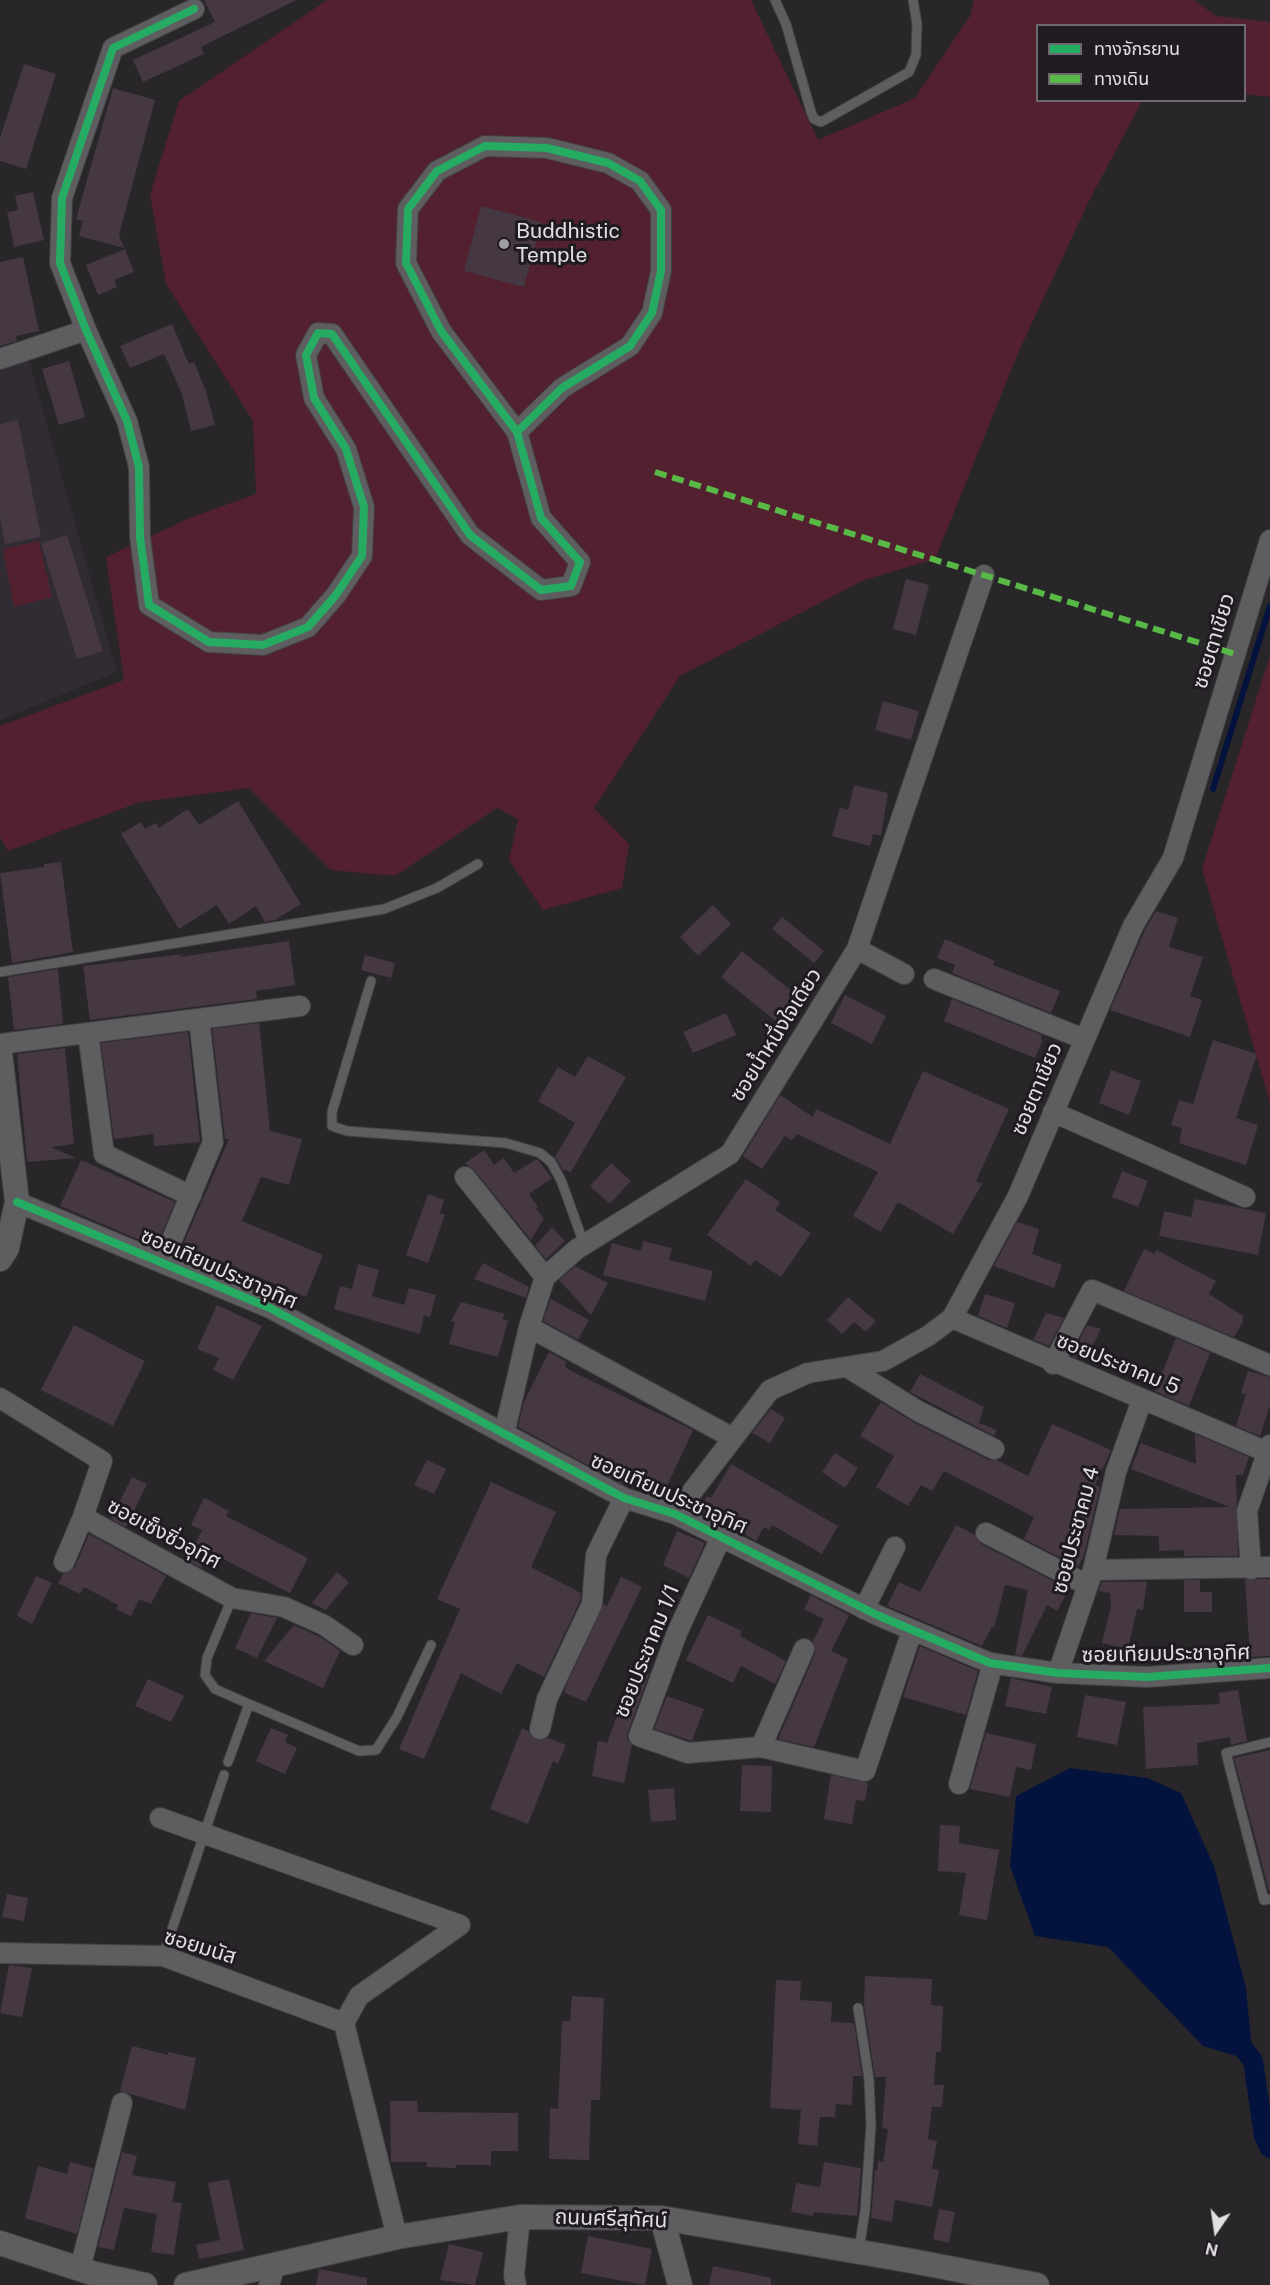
<!DOCTYPE html>
<meta charset="utf-8">
<style>
body{margin:0}
#map{position:relative;width:1270px;height:2285px;overflow:hidden;background:#282629;font-family:"Public Sans","Noto Sans Thai",sans-serif}
canvas{display:block}
.legend{position:absolute;left:1036px;top:24px;width:210px;height:78px;box-sizing:border-box;background:#1f1b20;border:2px solid #6d696e;margin:0;padding:8px 10px;list-style:none;font-size:18px;color:#e2dfe3}
.legend li{display:flex;align-items:center;gap:12px;height:30px}
.legend b{width:30px;border:2px solid #6d696e}
.north{position:absolute;left:1186px;top:2201px;width:60px;height:60px;-webkit-text-stroke:4px #1f1b20;paint-order:stroke;rotate:193deg;font-size:16px;font-weight:700;line-height:24px;text-align:center;color:#e2dfe3}
.north::after{content:'';display:block;margin:auto;width:21px;height:27px;background:#e2dfe3;clip-path:polygon(50% 0,100% 100%,50% 72%,0 100%)}
</style>
<div id="map">
<canvas width="1270" height="2285"></canvas>
<ul class="legend">
<li><b style="height:8px;background:#26ab63"></b>ทางจักรยาน</li>
<li><b style="height:8px;background:#58b947"></b>ทางเดิน</li>
</ul>
<div class="north">N</div>
</div>
<script>
const context = document.querySelector('canvas').getContext('2d');
context.lineJoin = 'round';
function fill(path, color) {
  context.fillStyle = color;
  context.fill(path, 'evenodd');
}
function toPath(rows) {
  const path = new Path2D();
  for (const r of rows) {
    path.moveTo(r[0], r[1]);
    for (let i = 2; i < r.length; i += 2) path.lineTo(r[i], r[i + 1]);
  }
  return path;
}
function stroke(path, color, width, dash) {
  context.strokeStyle = color;
  context.lineWidth = width;
  context.lineCap = dash ? 'butt' : 'round';
  context.setLineDash(dash || []);
  context.stroke(path);
}
function drawText(font, color, halo, rows, align = 'center') {
  context.font = font + ' "Public Sans","Noto Sans Thai",sans-serif';
  context.lineWidth = 6;
  context.setLineDash([]);
  context.textBaseline = 'middle';
  context.strokeStyle = halo;
  context.fillStyle = color;
  for (const [text, x, y, turn = 0] of rows) {
    context.save();
    context.translate(x, y);
    context.rotate((+turn || 0) * Math.PI / 180);
    context.textAlign = isNaN(turn) ? turn : align;
    if (halo) context.strokeText(text, 0, 0);
    context.fillText(text, 0, 0);
    context.restore();
  }
}
const built = toPath([
 [29,361,117,672,0,720,0,371]
]);
const green = toPath([
 [327,0,751,0,818,140,915,98,970,16,974,0,1194,0,1216,16,1270,22,1270,97,1245,94,1244,26,1038,26,1038,100,1142,101,1089,201,1018,353,935,559,864,580,680,676,594,808,629,844,622,888,543,910,509,860,518,819,497,808,395,876,331,870,249,788,140,802,8,851,0,837,0,726,124,680,106,557,192,517,256,494,253,421,166,284,150,195,179,101],
 [39,541,52,597,14,607,3,549],
 [1270,656,1270,1103,1202,869]
]);
const water = toPath([
 [1070,1768,1147,1778,1181,1793,1214,1866,1246,1988,1253,2061,1203,2046,1108,1947,1035,1936,1010,1866,1016,1796]
]);
const stream = toPath([
 [1213,789,1270,606]
]);
const canal = toPath([
 [1238,2041,1253,2061,1264,2136,1270,2148]
]);
const building = toPath([
 [204,0,296,0,201,47,204,54,143,82,133,60,215,22],
 [24,64,56,74,26,169,0,161,0,138],
 [113,88,155,100,119,235,124,248,79,236,83,221,76,219],
 [33,192,44,240,14,247,7,212,18,210,15,196],
 [481,206,541,222,524,287,464,271],
 [125,249,134,272,114,280,117,287,98,295,86,265],
 [23,257,39,331,16,336,17,341,0,346,0,262],
 [172,324,189,364,194,362,206,391,215,425,191,431,182,394,164,354,130,368,120,346],
 [69,361,85,417,59,425,42,369],
 [18,420,41,537,5,544,0,517,0,424],
 [67,535,103,651,77,659,41,543],
 [906,579,929,585,916,635,893,629],
 [883,701,919,711,911,740,875,730],
 [854,785,888,793,881,836,873,834,870,846,832,836,840,807,848,810],
 [238,801,301,904,275,920,265,922,256,906,229,924,217,905,179,929,121,834,141,822,145,829,156,823,159,828,188,809,199,825],
 [61,862,73,952,12,963,0,873,44,867,44,864],
 [713,905,731,924,698,956,680,937],
 [1156,911,1178,918,1169,947,1203,957,1190,996,1202,1000,1190,1037,1110,1010,1145,930],
 [782,917,824,951,814,963,772,929],
 [945,939,995,961,993,965,1060,991,1051,1013,952,973,955,965,937,958],
 [289,941,295,985,256,991,257,999,90,1020,83,966,183,954,179,957],
 [742,951,803,1000,782,1026,721,977],
 [365,955,395,963,391,978,361,970],
 [58,969,63,1024,14,1030,8,977],
 [845,995,886,1016,872,1044,831,1023],
 [952,999,1042,1035,1041,1039,1043,1040,1035,1058,944,1021],
 [726,1013,736,1035,693,1053,683,1032],
 [259,1023,270,1131,302,1139,289,1185,261,1177,242,1221,323,1255,306,1297,223,1262,218,1273,178,1256,229,1139,225,1139,212,1029],
 [188,1032,200,1142,154,1146,153,1134,114,1139,101,1043],
 [1213,1040,1257,1054,1236,1118,1258,1125,1246,1165,1179,1143,1182,1128,1171,1125,1179,1100,1193,1104],
 [65,1048,74,1144,51,1147,76,1158,27,1162,17,1054],
 [588,1056,626,1077,571,1172,563,1170,555,1157,575,1123,538,1101,558,1067,575,1077],
 [1111,1070,1141,1081,1129,1115,1099,1103],
 [923,1071,1009,1109,976,1181,982,1184,953,1234,898,1202,881,1232,853,1216,878,1172,797,1134,792,1140,785,1136,762,1169,743,1156,780,1095,813,1117,816,1109,890,1144],
 [484,1150,494,1165,504,1158,514,1173,537,1159,552,1178,529,1194,538,1207,536,1209,544,1218,531,1240,474,1170,465,1163],
 [81,1160,175,1202,156,1247,60,1206],
 [611,1163,631,1181,610,1204,590,1186],
 [1122,1171,1148,1181,1138,1207,1112,1197],
 [746,1179,780,1202,775,1210,811,1233,781,1277,755,1260,751,1266,707,1235],
 [428,1194,444,1200,440,1213,445,1215,428,1263,406,1255],
 [1195,1199,1266,1213,1258,1255,1159,1236,1164,1211,1191,1217],
 [1017,1222,1039,1229,1032,1254,1062,1265,1054,1288,994,1266],
 [552,1227,565,1241,546,1259,535,1246],
 [643,1241,672,1248,669,1260,713,1271,705,1301,603,1275,612,1243,641,1251],
 [1144,1249,1155,1254,1156,1250,1216,1281,1209,1294,1243,1316,1243,1322,1234,1337,1124,1291],
 [483,1263,529,1287,526,1298,474,1279],
 [358,1264,379,1270,372,1296,404,1305,409,1288,436,1295,430,1317,424,1315,420,1334,334,1309,340,1286,352,1289],
 [575,1266,608,1283,591,1315,559,1280],
 [985,1294,1015,1303,1007,1328,978,1316],
 [848,1297,876,1321,866,1332,854,1322,842,1334,827,1320],
 [551,1299,589,1320,578,1340,543,1321],
 [461,1302,505,1314,502,1319,508,1321,498,1357,449,1344,455,1322,451,1321],
 [217,1305,262,1326,233,1380,213,1370,219,1358,197,1349],
 [1046,1313,1064,1318,1049,1346,1033,1340],
 [74,1325,145,1361,113,1426,41,1390],
 [1087,1325,1101,1329,1085,1361,1071,1356],
 [1176,1338,1210,1353,1189,1406,1155,1391],
 [549,1352,567,1362,565,1367,575,1373,693,1430,662,1497,624,1485,518,1427,523,1404],
 [1248,1371,1270,1377,1270,1405,1260,1436,1236,1426,1246,1394,1241,1393],
 [920,1374,984,1407,979,1423,997,1430,994,1436,910,1392],
 [881,1402,913,1422,989,1460,997,1460,1028,1476,1052,1424,1111,1450,1095,1485,1100,1487,1084,1555,1078,1567,1024,1539,1034,1517,944,1471,932,1491,921,1485,908,1506,876,1487,894,1456,860,1436],
 [771,1409,785,1418,770,1443,752,1433],
 [1195,1434,1249,1457,1243,1475,1236,1475,1238,1556,1184,1556,1184,1550,1159,1551,1159,1536,1114,1535,1120,1509,1230,1507,1131,1469,1141,1443,1196,1464],
 [835,1453,858,1468,845,1488,822,1472],
 [427,1460,446,1469,434,1494,414,1485],
 [731,1464,838,1526,822,1554,772,1525,769,1530,764,1527,756,1541,728,1524,698,1512,707,1496,711,1498],
 [132,1477,147,1484,126,1527,111,1519],
 [491,1482,556,1512,531,1567,581,1593,580,1601,544,1677,517,1663,501,1694,461,1673,424,1759,399,1749,460,1609,437,1599],
 [204,1498,229,1511,226,1516,308,1558,290,1593,209,1552,201,1568,187,1560,202,1530,191,1525],
 [956,1525,975,1535,981,1544,1069,1589,1057,1611,1047,1605,1022,1656,1015,1655,1028,1590,1005,1585,994,1628,992,1627,982,1646,887,1606,899,1582,920,1592],
 [677,1531,705,1543,689,1578,663,1565],
 [89,1534,166,1576,151,1604,139,1599,131,1616,116,1609,118,1605,84,1587,80,1594,58,1583,63,1574,75,1567],
 [337,1572,349,1582,326,1610,312,1603],
 [36,1576,52,1583,32,1624,17,1616],
 [621,1577,642,1587,586,1702,565,1693,565,1688,604,1604,607,1606],
 [1245,1579,1270,1579,1270,1656,1250,1657],
 [1184,1580,1200,1580,1200,1592,1212,1592,1212,1612,1184,1612],
 [1102,1582,1147,1582,1143,1610,1137,1609,1128,1649,1102,1643,1111,1606,1110,1593,1098,1591],
 [811,1595,849,1615,831,1651,848,1659,814,1747,778,1739,815,1654,813,1641,824,1619,804,1609],
 [251,1613,277,1618,257,1658,235,1648],
 [708,1615,742,1631,740,1636,786,1661,775,1684,741,1666,733,1683,686,1660],
 [294,1625,322,1638,340,1651,323,1688,264,1661],
 [920,1646,978,1671,966,1715,903,1697],
 [634,1669,649,1674,628,1732,627,1739,632,1745,624,1783,592,1776,598,1741,607,1743],
 [1011,1678,1052,1687,1046,1714,1005,1706],
 [148,1679,184,1696,171,1722,135,1706],
 [1238,1690,1247,1741,1231,1745,1230,1737,1197,1743,1198,1765,1146,1769,1143,1707,1220,1704,1219,1693],
 [1085,1695,1126,1702,1117,1745,1077,1737],
 [667,1696,704,1709,692,1741,654,1729],
 [271,1728,288,1735,285,1742,297,1748,285,1774,256,1761],
 [522,1728,528,1731,537,1740,548,1738,566,1745,558,1764,553,1761,528,1824,490,1809],
 [986,1733,1036,1744,1031,1770,1016,1767,1010,1797,970,1789],
 [1270,1750,1270,1891,1269,1891,1234,1758],
 [742,1765,772,1766,771,1812,740,1811],
 [831,1775,868,1783,865,1801,856,1800,852,1824,824,1819],
 [674,1788,676,1820,651,1822,648,1790],
 [940,1825,960,1826,959,1843,999,1850,987,1920,959,1915,966,1873,938,1871],
 [7,1894,28,1898,24,1921,2,1917],
 [9,1965,32,1968,22,2017,0,2013],
 [865,1976,932,1979,931,2005,943,2006,941,2052,936,2052,934,2085,944,2085,942,2107,932,2107,928,2139,937,2141,932,2169,939,2170,932,2207,895,2200,892,2222,871,2218,875,2170,877,2170,878,2161,883,2162,888,2129,882,2128,886,2077,875,2077,864,2004],
 [776,1980,801,1981,800,2000,832,2002,831,2022,854,2023,862,2076,853,2076,852,2105,836,2104,835,2117,820,2117,817,2146,798,2144,801,2110,770,2108],
 [572,1996,604,1998,600,2100,591,2100,589,2160,549,2159,550,2108,558,2109,562,2021,570,2021],
 [132,2046,168,2055,168,2052,196,2058,185,2110,120,2091],
 [390,2101,417,2101,418,2112,518,2113,518,2151,491,2151,491,2165,456,2165,456,2168,426,2167,427,2162,391,2162],
 [122,2152,137,2156,132,2175,176,2182,172,2202,182,2203,174,2255,151,2252,157,2214,124,2208,114,2250,98,2247],
 [70,2162,93,2168,77,2234,25,2218,38,2166,67,2174],
 [824,2162,861,2168,857,2216,814,2212,813,2216,791,2212,796,2183,820,2187],
 [229,2179,244,2250,199,2259,196,2245,220,2240,208,2183],
 [939,2209,955,2212,949,2243,933,2239],
 [588,2236,652,2249,645,2285,581,2273],
 [449,2244,483,2252,475,2285,440,2280],
 [713,2266,771,2278,771,2285,709,2285],
 [319,2269,367,2278,367,2285,316,2285]
]);
const service = toPath([
 [775,0,786,24,811,112,814,119,821,122,909,72,916,55,917,24,913,0],
 [0,972,384,909,437,888,478,864],
 [371,981,332,1112,332,1126,347,1131,506,1143,540,1153,551,1162,561,1180,584,1244],
 [249,1704,359,1751,376,1750,397,1717,431,1645],
 [1270,1742,1226,1753,1264,1900,1270,1899],
 [228,1762,249,1704,215,1689,205,1675,207,1658,232,1598],
 [163,1956,224,1775],
 [858,2008,869,2079,871,2125,865,2211,859,2250]
]);
const minor = toPath([
 [194,9,113,48,62,198,60,263,86,330,127,421,139,467,140,537,149,605,209,642,263,645,308,627,336,595,362,556,364,507,346,449,314,398,306,355,318,333,332,334,470,535,541,590,571,586,580,562,541,518,517,432,441,331,406,263,408,209,437,171,485,146,547,148,608,163,640,181,661,210,661,271,652,313,630,346,562,388,517,432],
 [0,359,86,330],
 [857,949,904,974],
 [934,979,1084,1039],
 [88,1033,104,1154,191,1196],
 [0,1044,300,1006],
 [1053,1112,1245,1197],
 [465,1177,545,1277],
 [17,1202,270,1308,624,1498,675,1514,877,1615,990,1663,1058,1673,1147,1677,1270,1668],
 [162,1263,213,1142,199,1019],
 [952,1318,1267,1452],
 [529,1327,733,1438],
 [1053,1364,1092,1290,1270,1365],
 [847,1367,918,1411,994,1449],
 [0,1398,102,1461,83,1517,232,1598,284,1607,324,1625,353,1645],
 [504,1434,529,1327,545,1277,577,1249,730,1154,857,949,984,575],
 [675,1514,770,1390,808,1373,883,1361,928,1336,952,1318,1018,1196,1133,926,1173,858,1270,540],
 [986,1533,1087,1585],
 [722,1535,677,1633,639,1736,688,1753,761,1747,865,1771,912,1631],
 [64,1562,83,1517],
 [1251,1569,1247,1511,1270,1445],
 [1093,1570,1270,1567],
 [864,1609,895,1547],
 [1058,1673,1093,1570,1116,1472,1142,1400],
 [540,1729,547,1699,592,1604,596,1555,624,1498],
 [761,1747,804,1649],
 [959,1784,993,1663],
 [160,1818,460,1925,359,1996,344,2023,397,2237],
 [0,1953,163,1956,344,2023],
 [80,2269,122,2103],
 [269,2285,275,2265],
 [516,2285,514,2275,520,2217]
]);
const tertiary = toPath([
 [0,1052,17,1202,7,1248,0,1259],
 [662,2218,680,2285],
 [0,2243,95,2274,145,2285],
 [186,2285,397,2237,520,2217,662,2218,912,2261,1037,2285]
]);
const quiet = toPath([
 [655,472,1235,654]
]);
const cycleway = toPath([
 [194,9,113,48,62,198,60,263,86,330,127,421,139,467,140,537,149,605,209,642,263,645,308,627,336,595,362,556,364,507,346,449,314,398,306,355,318,333,332,334,470,535,541,590,571,586,580,562,541,518,517,432,441,331,406,263,408,209,437,171,485,146,547,148,608,163,640,181,661,210,661,271,652,313,630,346,562,388,517,432],
 [17,1202,270,1308,624,1498,675,1514,877,1615,990,1663,1058,1673,1147,1677,1270,1668]
]);
const markers = [
 [504,244,6,"#a19ea2"]
];
const poiNames = [
 ["Buddhistic",516,232],
 ["Temple",516,256]
];
const streetNames = [
 ["ซอยตาเขียว",1214,641,-73],
 ["ซอยน้ำหนึ่งใจเดียว",776,1035,-58],
 ["ซอยตาเขียว",1037,1089,-67],
 ["ซอยเทียมประชาอุทิศ",219,1269,24],
 ["ซอยประชาคม 5",1118,1364,22],
 ["ซอยเทียมประชาอุทิศ",669,1494,24],
 ["ซอยประชาคม 4",1076,1530,-75],
 ["ซอยเซ็งซิ่วอุทิศ",164,1534,28],
 ["ซอยประชาคม 1/1",647,1651,-68],
 ["ซอยเทียมประชาอุทิศ",1166,1654,-1],
 ["ซอยมนัส",200,1947,17],
 ["ถนนศรีสุทัศน์",611,2219,2]
];
fill(built, '#312b34');
fill(green, '#52202e');
fill(water, '#04133e');
stroke(stream, '#04133e', 6);
stroke(canal, '#04133e', 20);
fill(building, '#453842');
stroke(service, '#434144', 11);
stroke(minor, '#434144', 22);
stroke(tertiary, '#434144', 26);
stroke(service, '#5e5d5f', 9);
stroke(minor, '#5e5d5f', 20);
stroke(tertiary, '#5e5d5f', 24);
stroke(quiet, '#58b947', 6, [12, 6]);
stroke(cycleway, '#26ab63', 8);
for (const [x, y, r, color] of markers) {
  const dot = new Path2D();
  dot.arc(x, y, r, 0, 2 * Math.PI);
  context.fillStyle = color;
  context.fill(dot);
  stroke(dot, '#1f1b20', 2);
}
drawText('21px', '#e2dfe3', '#1f1b20', poiNames, 'left');
drawText('21px', '#e2dfe3', '#1f1b20', streetNames);
</script>
